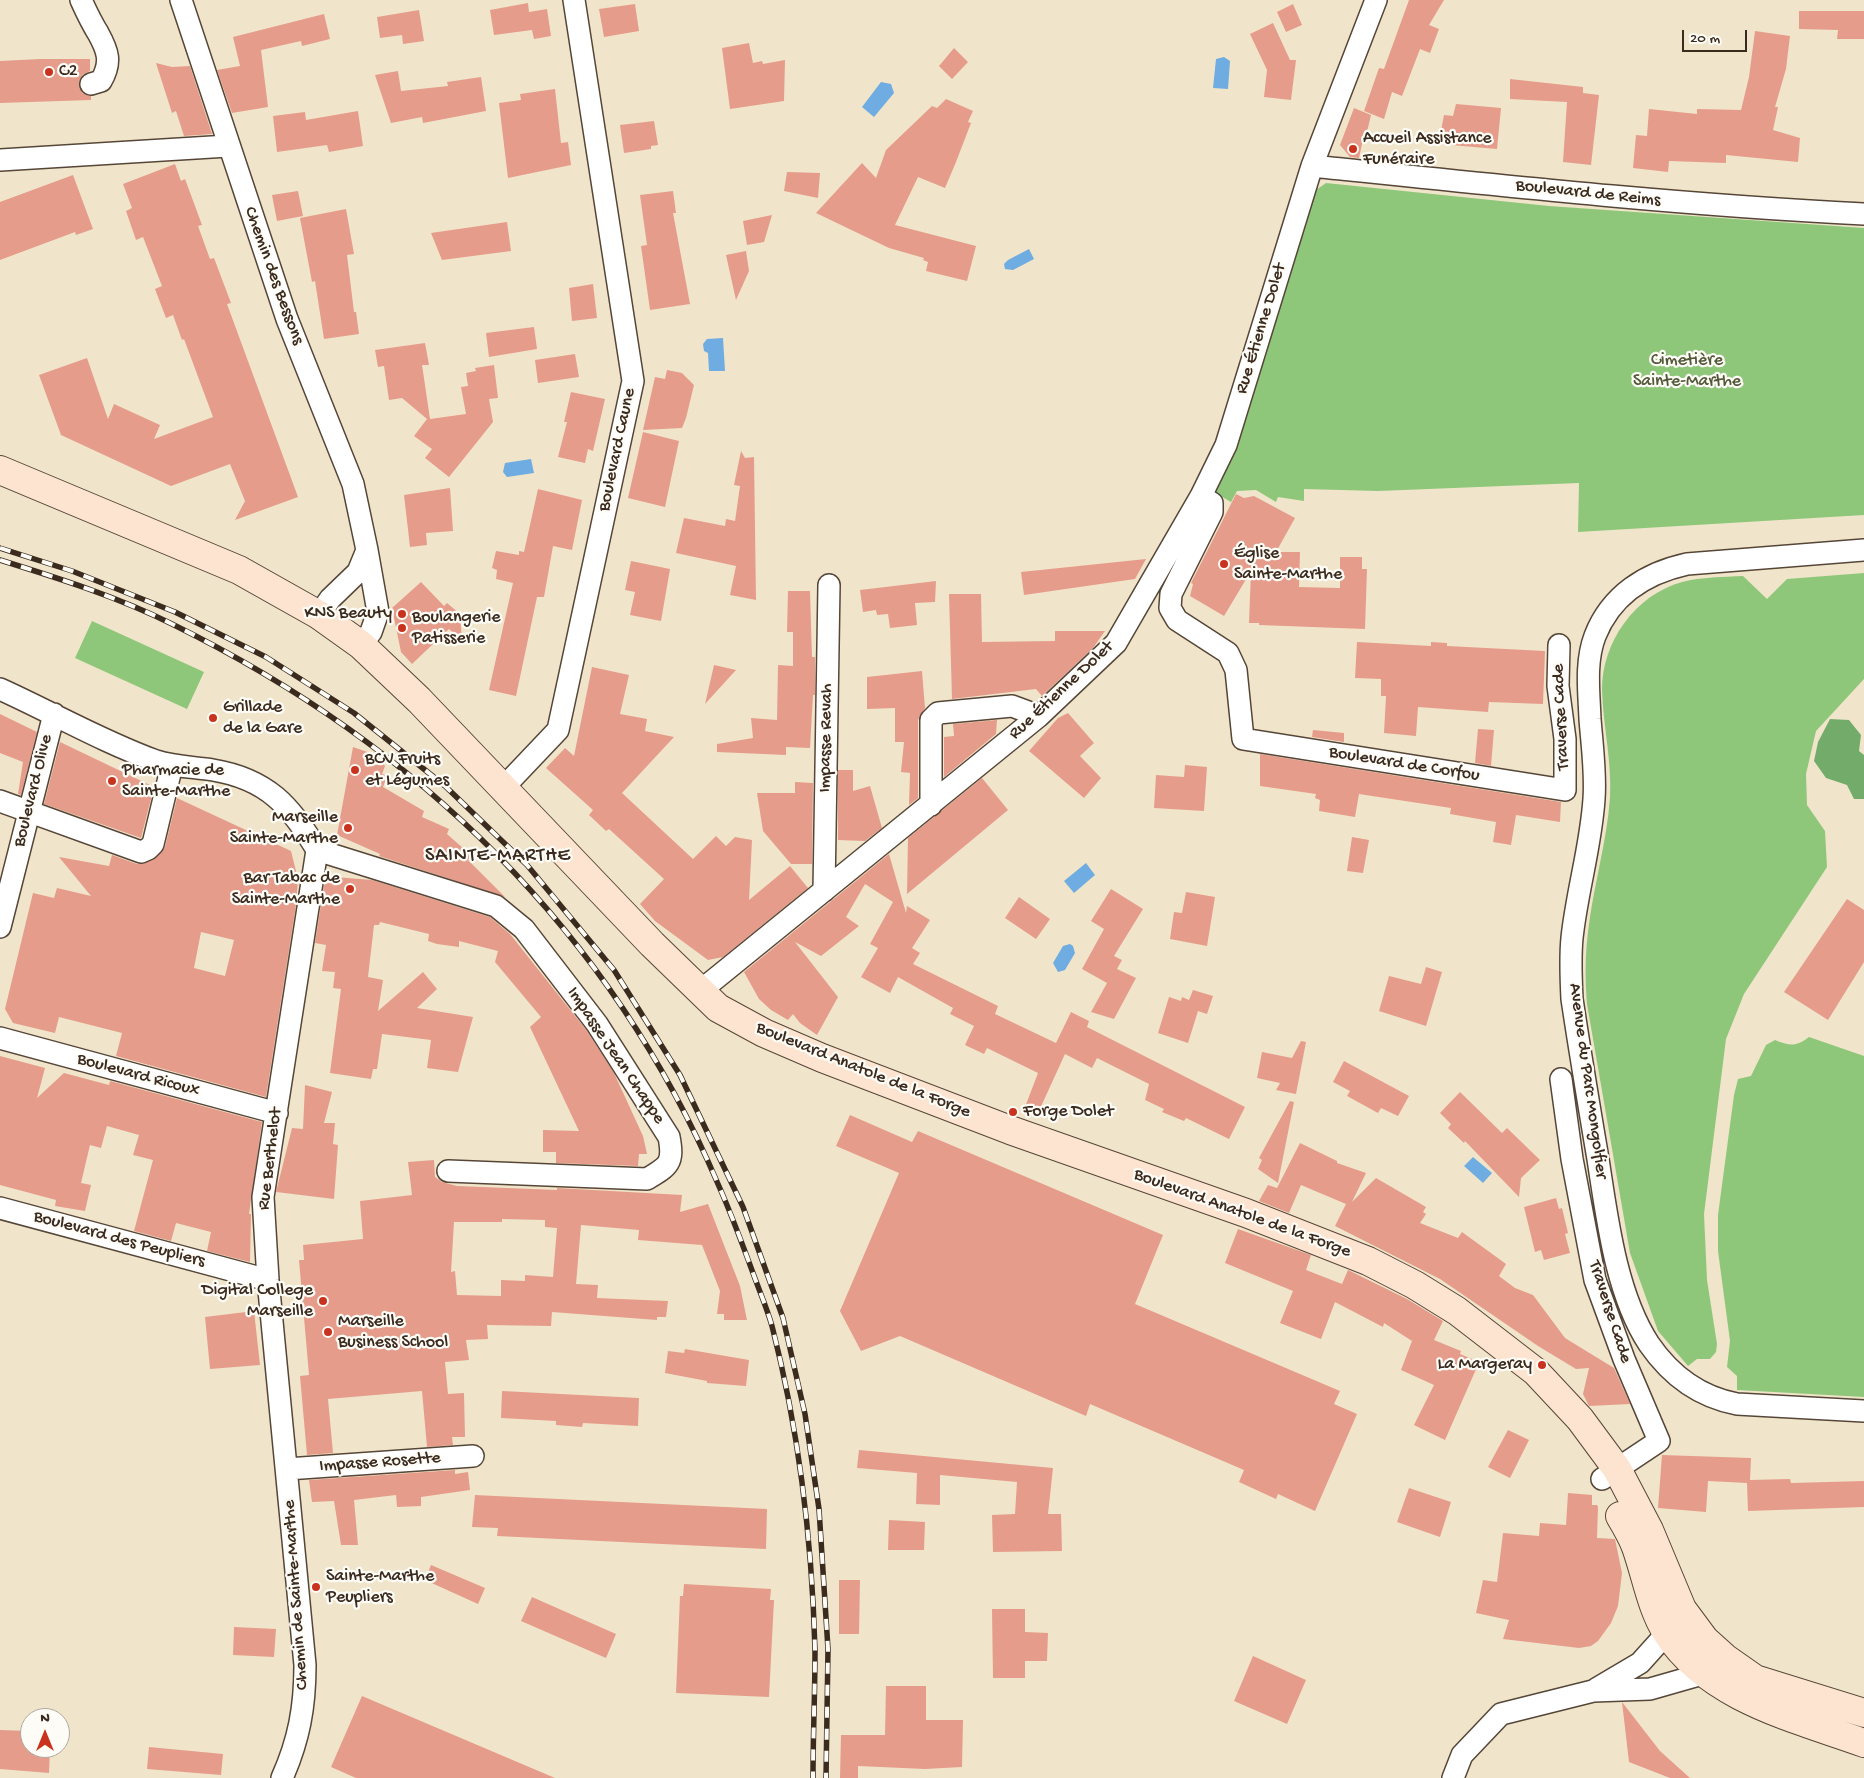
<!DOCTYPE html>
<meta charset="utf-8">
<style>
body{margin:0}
#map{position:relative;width:1864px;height:1778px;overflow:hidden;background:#f0e5ca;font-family:"Gochi Hand",sans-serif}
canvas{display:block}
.north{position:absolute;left:20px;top:1708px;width:50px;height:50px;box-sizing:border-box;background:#fdfcf7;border:1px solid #afa8a0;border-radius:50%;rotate:0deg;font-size:14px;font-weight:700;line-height:20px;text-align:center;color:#3b2a1e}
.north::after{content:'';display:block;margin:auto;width:18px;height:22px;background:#c8321e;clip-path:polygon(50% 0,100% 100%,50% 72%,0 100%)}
.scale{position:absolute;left:1682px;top:30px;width:65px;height:22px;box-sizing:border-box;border:2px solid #3b2a1e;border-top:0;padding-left:6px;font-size:15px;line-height:18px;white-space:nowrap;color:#3b2a1e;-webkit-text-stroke:4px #fdfcf7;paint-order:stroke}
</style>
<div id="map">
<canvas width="1864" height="1778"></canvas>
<div class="north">N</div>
<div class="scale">20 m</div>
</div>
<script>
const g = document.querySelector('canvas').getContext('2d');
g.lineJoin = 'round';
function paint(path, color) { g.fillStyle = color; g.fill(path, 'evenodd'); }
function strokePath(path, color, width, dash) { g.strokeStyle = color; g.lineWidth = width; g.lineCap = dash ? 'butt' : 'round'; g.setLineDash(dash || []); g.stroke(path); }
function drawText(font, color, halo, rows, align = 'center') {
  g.font = font + ' "Gochi Hand",sans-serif'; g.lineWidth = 4.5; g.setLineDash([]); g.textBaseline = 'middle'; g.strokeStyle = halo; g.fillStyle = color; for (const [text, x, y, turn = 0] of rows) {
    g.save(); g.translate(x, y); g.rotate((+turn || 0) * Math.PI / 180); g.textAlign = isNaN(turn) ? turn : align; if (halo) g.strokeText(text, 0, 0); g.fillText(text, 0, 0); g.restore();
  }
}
paint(new Path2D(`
 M1326,183l223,23 315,22v287l-286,17 1,-49 -201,8 -74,-2v12l-26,-4 -2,5 -20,-12 -19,1 -6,11 -19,-11 28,-56 73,-243z
 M1864,573v106l-48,52 -10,43 1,31 18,26 2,36 -83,127 -18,45 -22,175 3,66 10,64 -1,8 -6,7h-13l-9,7 -30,-35 -28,-78 -43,-249c-2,-25 -2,-48 1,-72 5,-45 19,-90 22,-135 2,-35 -7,-72 -8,-107 0,-48 33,-95 80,-108 20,-5 41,-5 61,-6l24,23 20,-20z
 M92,621l112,51 -17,37 -112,-51z
 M1809,1037l55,19v341l-127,-7v-14l-10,-9 3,-26 -12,-90v-36l16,-120 4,-16 13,-3 15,-31 9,-5c15,6 21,7 34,-3z`), '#8fc77a');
paint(new Path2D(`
 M1830,719l19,1 12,15 -2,16 5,4v44h-10l-7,-14 -21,-7 -12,-17 4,-19z`), '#73ac6a');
paint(new Path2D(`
 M1224,57l6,4 -2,28 -15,-1 3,-29z
 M881,82l10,2 3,9 -20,24 -12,-10z
 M1029,249l5,10 -21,11 -8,-1 -1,-5 4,-4z
 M723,338l2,33h-16l-1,-18 -4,-2 -1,-7 4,-5z
 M531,459l3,14 -27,4 -4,-5 2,-9z
 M1086,863l9,12 -21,18 -10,-12z
 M1070,944l3,2 2,7 -10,17 -7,2 -5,-9 10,-17z
 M1473,1157l19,16 -9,10 -19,-17z`), '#6eace1');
paint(new Path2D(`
 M1409,0h35l-15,25 10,4 -9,24 -10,-4 -18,47 -10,-4 -8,27 -20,-8 15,-43 5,1z
 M528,3l1,9 18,-3 4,27 -17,3 -2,-9 -38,5 -4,-25z
 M635,4l4,27 -35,6 -5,-28z
 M1293,4l9,21 -16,7 -9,-20z
 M419,10l5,31 -21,3 -1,-9 -22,3 -3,-21z
 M1799,11h65v28h-27l1,-9 -39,-1z
 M324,14l6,25 -28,7 -1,-5 -40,9 7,57 -36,6 -15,-43 23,-4 -7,-29z
 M1273,23l17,37h6l-5,40 -27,-3 3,-27 -17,-36z
 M1755,31l35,5 -4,33 -11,38h3l-5,23 27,8 -2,24 -72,-7v8l-57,-2 -1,11 -35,-4 3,-33 11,1 2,-27 48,5v-5l44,1 8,-33z
 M749,43l4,20 9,-2 1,3 22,-4 -1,41 -54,8 -8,-61z
 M954,48l14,14 -16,17 -13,-13z
 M40,59h50v12l-8,4 -3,7 3,11 9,3v4l-91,3v-42z
 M156,63l16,4 18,-1 22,68 -28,2 -8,-25 -4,2z
 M398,71l3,20 47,-5 -1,-4 34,-5 5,34 -63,12 -1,-6 -31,6 -16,-48z
 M1510,79l73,8v6l16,2 -8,70 -28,-3 4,-60 -57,-3z
 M555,89l6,54 7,-1 3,23 -63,13 -9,-75 22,-3 -1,-6z
 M946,99l27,12 -5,11 3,1 -15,39 -11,26 -27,-11 -23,48 81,21 -9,35 -41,-10 2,-9 -5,-2 1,-2 -35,-10 -73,-35 46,-50 14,15 10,-28 46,-44 5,2z
 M1456,104l45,4 -4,41 -46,-4 -12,-4 5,-26 9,1z
 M1354,108l17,7 -4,17 -2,-2 -6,28 -9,-1 -10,-12z
 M358,111l5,35 -34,6 -2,-7 -50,7 -4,-36 32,-4 1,8z
 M654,121l4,24 -7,1v3l-27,4 -4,-28z
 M175,164l6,17 4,-2 10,27 7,19 -4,1 12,33 4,-1 17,45 -4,1 71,193 -63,23 10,-19 -15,-37 -59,22 -110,-51 -22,-60 48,-17 21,61 6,-15 46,21 -6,14 59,-22 -29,-78 -2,1 -9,-25 -7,3 -11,-29 7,-3 -19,-49 -7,3 -10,-29 6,-3 -9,-24z
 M787,172l33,1 -2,25 -34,-7z
 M73,175l20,54 -17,6 -1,-3 -75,28v-58z
 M298,191l5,25 -26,5 -5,-26z
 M673,191l3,22h-3l17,91 -40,6 -9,-64 6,-1 -7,-50z
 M346,209l8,45 -7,1 7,57h2l3,22 -35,5 -9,-58 -3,1 -12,-64z
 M772,215l-8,27 -17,3 -4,-24z
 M507,222l4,29 -69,9 -11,-27z
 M746,251l3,20 -13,29 -10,-45z
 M593,284l4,34 -25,3 -3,-33z
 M534,327l3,22 -48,8 -3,-24z
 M425,343l4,22h-7l8,54 36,-5 -5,-27 7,-1 -2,-13 10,-2 -1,-3 19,-3 4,33 -9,1 4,23 -44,55 -24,-19 7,-9 -18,-13 13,-17 -25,-21 -13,2 -5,-34 -6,1 -3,-17z
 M575,354l4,23 -41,6 -3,-23z
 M667,370l15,3 12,12 -8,33 -4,10 -39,2 12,-53 10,2z
 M571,392l34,7 -12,52 -5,-2 -3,14 -27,-6 9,-35h-3z
 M643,432l36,9 -14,66 -37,-9z
 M741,451l4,7 9,-1 2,143 -26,-5 6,-29 -60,-13 8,-35 41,8 1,-7 9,2 5,-35 -6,-1z
 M450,488l3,43 -27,2 1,12 -17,2 -6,-52z
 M538,489l44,11 -10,50 -19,-4 -9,51h-7l-21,99 -27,-6 24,-107 -17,-4 1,-9 -5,-2 4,-17 23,4v-4l5,1z
 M1236,494l8,4 10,-2 41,22 -19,34h24l-1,35 41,1v-31h22v12h5l-2,60 -106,-4v-2h-10l2,-52 -27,45 -34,-20 3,-12 -2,-1z
 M1146,559l-11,20 -111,16 -3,-23z
 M631,561l39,8 -9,52 -31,-6 5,-23 -10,-2z
 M936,581l-1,21 -20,1 2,22 -27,3 -2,-14 -11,1 -1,-5 -13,2 -3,-22z
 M421,582l23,24 3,-3 13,11 2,27 -13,-12 -37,35 -11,-12 -9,-44z
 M788,591h22l2,66h3v38h-2l-3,53 -24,-1v8l-69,-3v-8l36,-6 -2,-20 26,2 1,-55 15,1v-34h-6z
 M949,594h32l1,48 73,-1v-10h50l-12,17 -51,48 -6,-7 -84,10z
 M1357,642l74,4v-4l16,1v3l98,5 -2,53 -54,-2 -1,10 -70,-5 -2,29 -32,-3 2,-37h-5v-17l-26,-1z
 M714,665l22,5 -31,34z
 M592,667l37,8 -9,39 27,5 -2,12 29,6 -52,56 71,66 23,-23 10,10 9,-9 17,3 -3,60 41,-34 18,22 -85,69 -15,3 -53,-39 -15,-17 24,-25 -55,-50 -3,2 -17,-16 4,-5 -47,-42 19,-20 9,8z
 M922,671l3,37 -7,12v78l-9,7 1,-32 -9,-1 3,-30h-9v-34l-28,1v-32z
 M1068,713l26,30 -14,13 21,22 -17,20 -55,-47 29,-33z
 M0,714l37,18 -16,63 -3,-1 5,-32 -23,-9z
 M997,720l-1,14 -52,43v-40l10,-1 -1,-12z
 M1478,729l16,1 -3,36 -16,-3z
 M1313,730l31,3v9l-32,-5z
 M60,742l94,45 -13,51 -97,-34z
 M353,747l23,8 9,11 -3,8 5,2 -4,11 41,24 -2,6 27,12 -2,5 25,22 -4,4 37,37 -126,-41 1,-2 -43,-19z
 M1260,754l301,48 -1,20 -44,-7 -5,30 -18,-3 3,-20 -46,-8 1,-6 -92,-14 -4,23 -36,-6 1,-11 -5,-2 1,-4 -56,-8z
 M1185,765l22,2 -3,44 -50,-3 2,-33 28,2z
 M838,770h15v21l17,-5 12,42 -17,13 -27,-1v23z
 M982,778l26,32 -101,84 1,-56z
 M795,782l18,1 -1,81h-21l-28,-33 -6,-38h38z
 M177,798l114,53 7,28 -2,26 -30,192 -150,-41 6,-23 -63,-16 -4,16 -42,-10 -8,-14 28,-116 21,5 3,-10 34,8 -32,-39 50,9 3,-11 25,9 16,-4 12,-13zM201,932l33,8 -9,36 -31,-8z
 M1352,837l17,3 -6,33 -16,-2z
 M889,854l17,59 1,-7 23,14 -18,28 8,5 -7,11 85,42 -3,8 61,29 15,-31 18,9 -2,6 158,80 -16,32 -43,-21 -2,3 -22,-9 2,-3 -19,-9 4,-16 -52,-26 -5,10 -27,-14 -27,59 -13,-6 13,-34 -51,-25 -3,6 -19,-9 9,-19 -24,-12 3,-6 -55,-31 -8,16 -29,-16 17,-29 -8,-4 23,-42 -28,-18 -19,33 13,9 -38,30 -26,-14 43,55 -21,38 -17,-12 -7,-9 -5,6 -17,-10 -12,-11 -15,-27z
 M335,877l37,3 118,37 20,17 77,97 27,42 29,63 4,18h-8l-1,12 -82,-3v-11h-13v-22l36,1 -49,-104 11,-10 -46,-55 3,-11 -39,-10v6l-22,-3 -9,-3 1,-7 -49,-12 -1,3h-5l-6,52 15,3 -5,31 45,-39 14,17 -20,19 56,9 -15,55 -31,-4 4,-28 -49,-6 -5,35h-4l-2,10 -41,-6 11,-84 -8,-1 2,-16 -13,-1 4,-26 -11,-2 9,-58z
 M1111,889l32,20 -29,47 8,4 -5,9 19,9 -22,41 -23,-7 16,-29 -25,-14 22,-40 -13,-8z
 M1186,892l29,5 -8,49 -37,-7 4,-27 8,1z
 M1019,897l31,22 -14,20 -31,-21z
 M1847,899l17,11v52l-36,58 -44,-28z
 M1426,967l16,5 -16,54 -47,-15 10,-35 32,8z
 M1193,990l20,6 -6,18 -9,-3 -10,32 -30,-10 11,-36 12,4 1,-4 7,3z
 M1301,1041l5,1 -10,52 -20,-4 4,-7 -23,-5 5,-26 30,6z
 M0,1056l45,12 -8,30 27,-25 45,12 1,-4 152,41 -13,92h2l-1,48 -43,-11 4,-19 -35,-9 -5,18 -37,-10 19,-71 -20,-5 6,-20 -32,-9 -6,22 -11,-3 -9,38 10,2 -6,26 -30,-5 1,-6 -56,-15z
 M1344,1061l65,35 -11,20 -17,-8 -3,5 -31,-17 3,-5 -17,-9z
 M305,1085l27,7 -8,31h11l-2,21 5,1 -4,54 -58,-7 16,-64 11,1z
 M1460,1092l42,41 5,-5 33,32 -19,18 -2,19 -54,-56 -1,2 -16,-15 3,-4 -11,-11z
 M1290,1101l4,1 -16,81 -20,-14 4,-9 -3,-2z
 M850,1115l62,27 6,-11 245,104 -28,69 205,87 -6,13 23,10 -42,97 -37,-17 -2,5 -37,-17 5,-12 -154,-66 -4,12 -186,-80 -39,15 -21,-40 59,-138 -63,-27z
 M1300,1143l37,18v2l29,10 -14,29 24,-24 50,29 -3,5 3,2 -6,9 38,15 4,-6 44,32 -7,12 16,12 18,7 32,43 49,30 16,36 -41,2 -6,-12 6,-26 -13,1 -38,-23 -98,-67 -105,-53 11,-22 -45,-19 -12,28 -30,-12 9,-16 9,3z
 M434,1160l1,17 7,5 15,4 100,4v-2l125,7 -2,17 28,-8 32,82 7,34h-23v-6h-7l3,-23 -18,-46 -64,-5 1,-10 -58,-5 -5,59 22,1 -1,13 71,3 -2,16h-9v3l-105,-8 -1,14 -64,-1 1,14 -22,1 3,20 -24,2 3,32 16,-1 1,44h-13l1,8 -26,2 -5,-56 -94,8 5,54 -26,2 -7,-79 9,-1 -10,-115h5l-1,-15 60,-6 -3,-38 52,-6 -4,-33zM502,1219l43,1v7l12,1 -4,49 -28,-2v6l-24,-1v16l-44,-1 -2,-24 -4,1 3,-50h48z
 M1556,1198l3,11 3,-1 6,25 -3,1 5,19 -26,7 -3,-10 -6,2 -11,-45z
 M1238,1229l73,26 -5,15 36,14 6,-14 59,29 36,22 -9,19 27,11 -1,3 12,5 -2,4 7,4 -32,73 -31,-15 20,-40 -33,-15 11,-29 -28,-18 -1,4 -48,-25 -14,37 -41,-16 13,-32 -68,-28z
 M254,1311l6,54 -50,4 -5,-52z
 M685,1349l64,11 -3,26 -39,-3v-2l-42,-8 3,-22 16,2z
 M502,1391l137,7 -1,28 -55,-3 -1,4 -26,-2v-4l-55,-3z
 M1508,1430l21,10 -19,38 -22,-11z
 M859,1450l194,18 -5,46h13l1,37 -69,1 -1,-37 23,-1 2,-32 -77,-7v30l-24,-1 1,-31 -60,-5z
 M1662,1455l89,3 -1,22 40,-1 1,4 73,-2v26l-116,4 -1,-28 -39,-2 -2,31 -48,-4z
 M455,1470v4l13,-2 2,18 -49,7v9l-24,1 -1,-12 -42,5 4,45h-17l-7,-44 -22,1 -3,-22z
 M1409,1488l42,14 -11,35 -43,-15z
 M1568,1493l24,2v10h5l1,2 -1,31 18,1 7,34 -4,33 -7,17 -13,18 -7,5 -12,2 -76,-9 6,-19 -33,-7 7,-33 14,2 6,-49 36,3 1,-13 26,2z
 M475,1495l292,14 -1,40 -269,-13 1,-8 -26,-1z
 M889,1520l36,2 -1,28h-36z
 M431,1565l54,23 -7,16 -53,-24z
 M839,1580h21l-1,54h-20z
 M684,1584l87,5 -1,11h4l-5,97 -93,-4 4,-97h3z
 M532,1597l84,37 -10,24 -85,-37z
 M992,1609h33v23l23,1 -1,28h-22v17h-32z
 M234,1627l42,2 -2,28 -41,-2z
 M1253,1656l53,24 -19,44 -53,-23z
 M886,1686h40v34h37l-1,47 -37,2 -67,-3v12h-18l1,-43h44z
 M362,1696l193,82h-199l-25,-11z
 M1622,1702l38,49 30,27h-20l-41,-16z
 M0,1730l30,1v17h20l-1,25 -49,-4z
 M149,1747l74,7 -2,21 -74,-6z`), '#e69c8b');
const street = new Path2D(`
 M81,0c5,11 10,22 17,33 10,18 14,29 3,48l-10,3
 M181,0l106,319 66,165 14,66 11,62 -7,20 -10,13
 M0,160l228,-14
 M1312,166c184,19 367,39 552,48
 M1201,496l11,7v9l-41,82 -1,14 7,12 51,33 8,17 7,69 322,51v-51l-7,-53 1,-41
 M1864,550l-177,14c-41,9 -76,31 -92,72 -10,26 -6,56 -5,83 2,26 6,54 4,80 -3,47 -17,92 -22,139 -2,20 -1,40 0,61 8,53 17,107 26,160 9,59 18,135 51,185 22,32 51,53 88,60l127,7
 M319,615l11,-16 28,-27 9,-22
 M0,689c51,23 103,53 156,72 18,6 38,6 57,9 54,9 78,36 104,80
 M502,789l56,-59 75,-349 -59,-381
 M0,801l141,51 7,-3 5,-5 19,-79
 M931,805v-85l7,-7 74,-7 27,10
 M317,850l179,56 28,23 73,95 72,113c5,26 0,29 -22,42l-199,-8
 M824,891l5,-306
 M0,927l54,-213
 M699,992l340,-276 77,-73 85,-147 25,-51 86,-279 64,-166
 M0,1038l277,75
 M1561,1079l11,80 23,121 29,79 35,82 -57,38
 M0,1208l268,72
 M287,1469l186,-13
 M1596,1689l44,-26 27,-30 13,-8
 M282,1778c17,-38 23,-71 23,-113l-37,-385 -5,-83 54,-347
 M1453,1778l9,-23 39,-41 92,-23 57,-2 56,-16 9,-7`);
const secondary = new Path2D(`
 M0,470l239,100 80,45 42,30 58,55 233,244 66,64 46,25 58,25 188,72 236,83 122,48 47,24 42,26 79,61 44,47 37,50 32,61 33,79 23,31 20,18 30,21 109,34
 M1620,1516c6,10 12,20 16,31 10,28 15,61 31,86 43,66 128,85 197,110`);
strokePath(street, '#564638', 24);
strokePath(secondary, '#564638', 30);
strokePath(street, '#fff', 21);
strokePath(secondary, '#fde4d0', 28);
const rail = new Path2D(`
 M0,548l72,23 103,41 91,45 88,56 91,73 82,79 87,105 66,105 63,132 40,111 22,96 14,95 9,140 -2,129
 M0,560c58,18 118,37 172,64 246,121 438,307 546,560 13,29 24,59 35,89 6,17 14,35 19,53 27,105 40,215 43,324 0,43 -2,85 -2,128`);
strokePath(rail, '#3b2a1e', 5.5);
strokePath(rail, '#fdfcf7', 4, [11]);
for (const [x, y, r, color] of [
 [49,72,5,"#c8321e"],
 [1353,149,5,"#c8321e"],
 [1224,564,5,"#c8321e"],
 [402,614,5,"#c8321e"],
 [402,628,5,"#c8321e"],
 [213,718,5,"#c8321e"],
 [355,770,5,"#c8321e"],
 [112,781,5,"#c8321e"],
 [348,828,5,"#c8321e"],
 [350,889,5,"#c8321e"],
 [1013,1112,5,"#c8321e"],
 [323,1301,5,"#c8321e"],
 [328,1332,5,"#c8321e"],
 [1542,1365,5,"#c8321e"],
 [316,1587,5,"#c8321e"]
]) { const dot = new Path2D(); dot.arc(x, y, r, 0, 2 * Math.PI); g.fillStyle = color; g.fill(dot); strokePath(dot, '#fdfcf7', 2); }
drawText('18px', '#3b2a1e', '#fdfcf7', [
 ["C2",59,72],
 ["Accueil Assistance",1363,139],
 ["Funéraire",1363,160],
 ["Église",1234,554],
 ["Sainte-Marthe",1234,575],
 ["KNS Beauty",392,614,"right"],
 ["Boulangerie",412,618],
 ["Patisserie",412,639],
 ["Grillade",223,708],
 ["de la Gare",223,729],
 ["BCV Fruits",365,760],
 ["et Légumes",365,781],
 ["Pharmacie de",122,771],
 ["Sainte-Marthe",122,792],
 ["Marseille",338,818,"right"],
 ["Sainte-Marthe",338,839,"right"],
 ["Bar Tabac de",340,879,"right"],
 ["Sainte-Marthe",340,900,"right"],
 ["Forge Dolet",1023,1112],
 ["Digital College",313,1291,"right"],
 ["Marseille",313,1312,"right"],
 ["Marseille",338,1322],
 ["Business School",338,1343],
 ["La Margeray",1532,1365,"right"],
 ["Sainte-Marthe",326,1577],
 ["Peupliers",326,1598]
], 'left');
drawText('18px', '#3b2a1e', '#fdfcf7', [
 ["Boulevard de Reims",1588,194,6],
 ["Chemin des Bessons",273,276,70],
 ["Rue Étienne Dolet",1262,329,-73],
 ["Boulevard Caune",618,450,-78],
 ["Rue Étienne Dolet",1062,691,-43],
 ["Traverse Cade",1562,717,-93],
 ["Impasse Revah",827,738,-89],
 ["Boulevard de Corfou",1404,765,9],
 ["Boulevard Olive",34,791,-76],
 ["Impasse Jean Chappe",615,1056,56],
 ["Boulevard Anatole de la Forge",863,1071,22],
 ["Boulevard Ricoux",138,1076,15],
 ["Avenue du Parc Mongolfier",1587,1081,82],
 ["Rue Berthelot",271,1159,-83],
 ["Boulevard Anatole de la Forge",1242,1214,20],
 ["Boulevard des Peupliers",119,1240,15],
 ["Traverse Cade",1609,1312,72],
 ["Impasse Rosette",380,1463,-4],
 ["Chemin de Sainte-Marthe",297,1595,-94]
]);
drawText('18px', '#54593a', '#fdfcf7', [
 ["Cimetière",1687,361],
 ["Sainte-Marthe",1687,382]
]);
g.letterSpacing = '1px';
drawText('20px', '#3b2a1e', '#fdfcf7', [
 ["SAINTE-MARTHE",498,857]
]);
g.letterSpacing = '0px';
</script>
